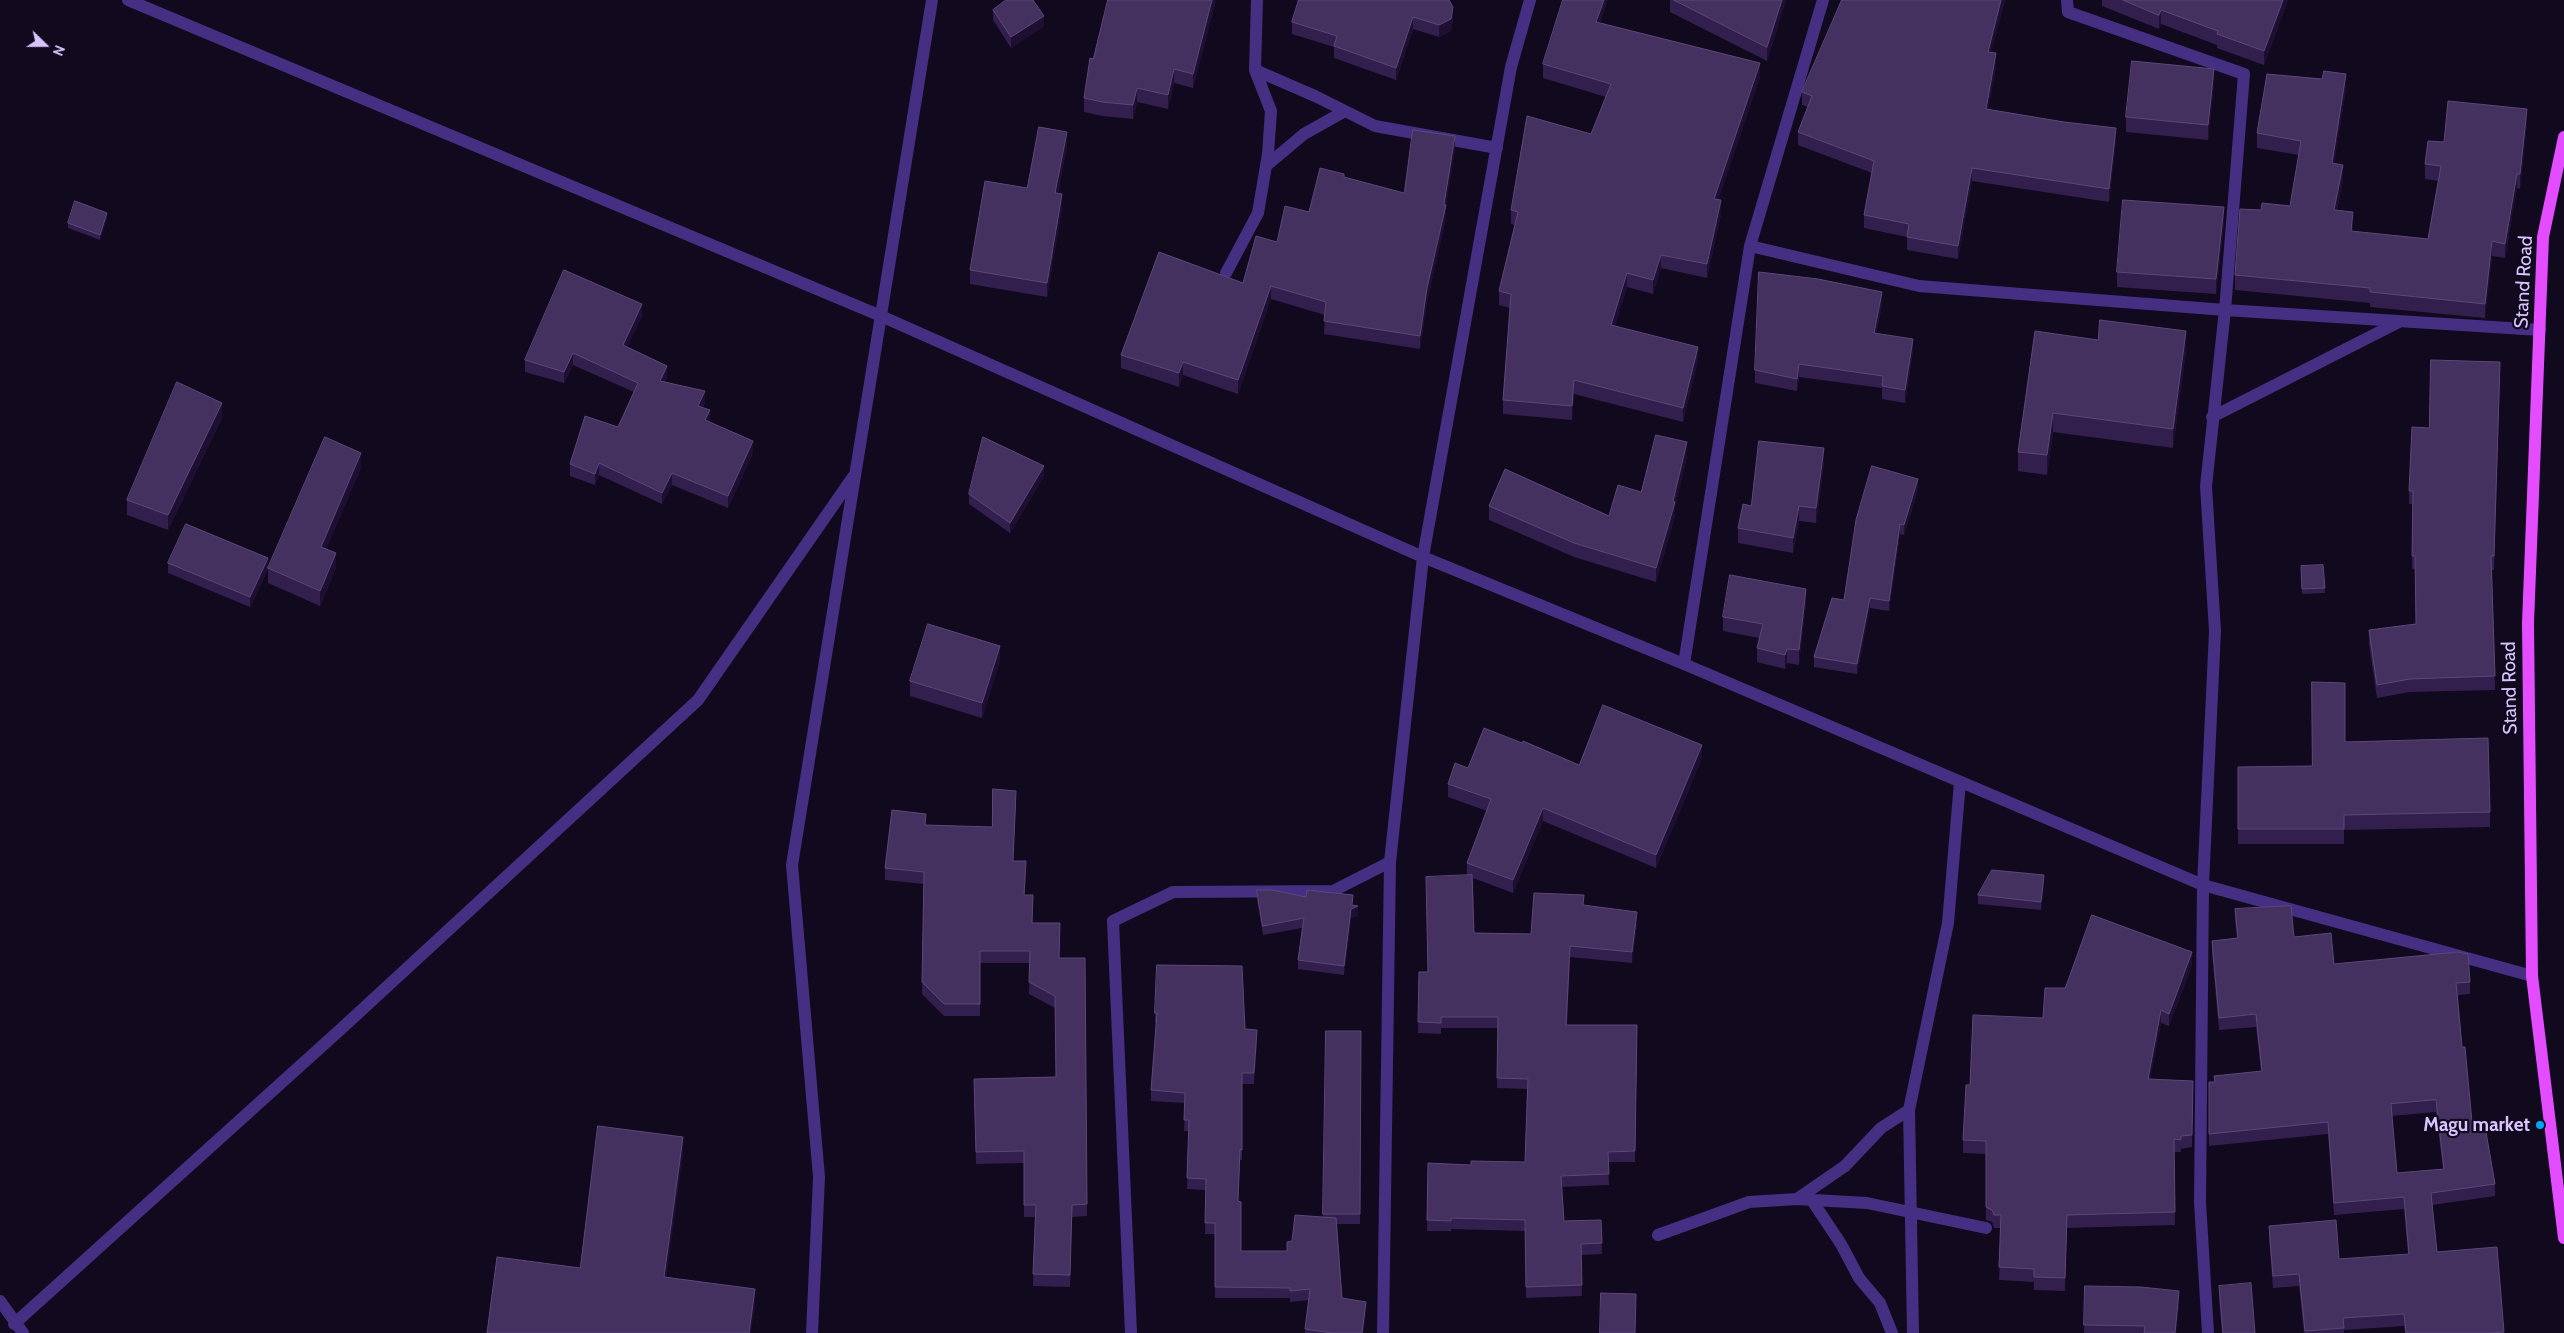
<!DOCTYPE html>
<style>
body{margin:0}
#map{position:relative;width:2564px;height:1333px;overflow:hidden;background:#11091d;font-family:Cabin,sans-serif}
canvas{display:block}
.north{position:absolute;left:20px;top:20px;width:50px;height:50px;-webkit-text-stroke:4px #11091d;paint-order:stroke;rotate:112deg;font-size:14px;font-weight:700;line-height:20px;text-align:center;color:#d8c5ff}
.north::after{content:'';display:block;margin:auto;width:18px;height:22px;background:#d8c5ff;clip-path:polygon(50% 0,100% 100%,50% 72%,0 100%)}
</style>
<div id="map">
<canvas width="2564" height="1333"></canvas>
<div class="north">N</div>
</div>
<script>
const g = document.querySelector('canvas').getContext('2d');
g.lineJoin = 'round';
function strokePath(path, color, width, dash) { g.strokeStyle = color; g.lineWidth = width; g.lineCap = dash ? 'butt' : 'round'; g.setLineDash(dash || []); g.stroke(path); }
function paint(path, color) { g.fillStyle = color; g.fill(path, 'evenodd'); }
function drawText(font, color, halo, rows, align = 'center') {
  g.font = font + ' Cabin,sans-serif'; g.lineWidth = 4.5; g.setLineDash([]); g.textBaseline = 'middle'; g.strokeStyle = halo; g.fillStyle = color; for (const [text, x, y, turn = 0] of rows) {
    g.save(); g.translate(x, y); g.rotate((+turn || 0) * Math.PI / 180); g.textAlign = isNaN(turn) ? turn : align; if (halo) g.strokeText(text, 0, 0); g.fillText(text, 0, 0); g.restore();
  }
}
strokePath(new Path2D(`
 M128,0l753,316 542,241 261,107 519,221 329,91
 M1257,0l-2,70 60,26 60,30 122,22
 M2067,0l1,12 176,62 -19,236 -19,176 9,145 -12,254 -3,317 8,131
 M1266,166l38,-32 41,-23
 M1750,246l169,40 306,24 315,20
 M1226,273l32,-60 10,-59 3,-43 -16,-41
 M2212,417l187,-95
 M1684,664l66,-418 73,-246
 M1797,1199l48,-33 36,-38 28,-18
 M1811,1199l30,45 18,34 21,25 12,30
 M1658,1235l91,-33 48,-3 70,4 119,25
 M0,1301l23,32
 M14,1324l327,-295 357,-329 155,-223
 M812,1333l7,-156 -27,-312 140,-865
 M1131,1333l-18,-412 60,-29 160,-1 57,-29
 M1383,1333l7,-471 33,-305 88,-490 19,-67
 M1913,1333l-4,-223 39,-187 12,-141`), '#442f82', 12);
strokePath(new Path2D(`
 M2564,137l-21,100 -15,386 4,353 32,262`), '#e34cff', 12);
paint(new Path2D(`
 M1108,0h108l-23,88 -19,-5 -6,26 -31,-7 -4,17 -31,-3 -18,-4v-14l9,-39z
 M1296,0h153l4,19 -2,12 -12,6 -26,-8 -17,51 -62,-22v-11l-42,-13v-12l6,-21z
 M1670,0h116l-19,61 -97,-49z
 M1842,0h163l-14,52 5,14 -8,44 128,31 -7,61 -137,-21 -14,78 -51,-9v-13l-43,-9v-13l8,-42 -74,-28v-13l10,-25 -6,-2v-13z
 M2102,0h186l-24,65 -47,-17v-3l-56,-21 -2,5 -57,-23z
 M993,10l51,16 -33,22 -18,-28z
 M1601,23l159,54 -42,123 3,14 -14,64 -46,-10 -8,26 -26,-7 -12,39 83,34 -15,62 -109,-28 -2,26 -69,-6v-14l7,-92 -11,-3v-14l16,-66 -4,-1v-14l80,-76 15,-37 -63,-19v-14z
 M2214,84l-6,56 -82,-8v-15z
 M2346,89l-12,74 9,16 -6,32 16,16 -1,4 76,8 11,-58 -14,-2v-15l19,-22 83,-19 -7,66 -3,-1 -12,70 -13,-2 -7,62 -115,-11v-4l-135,-13v-15l26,-65 29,-4 9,-51 -42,-7v-15z
 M1067,146l-9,47 4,15 -15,89 -77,-13v-14l57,-82z
 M1455,149l-9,56v13l-19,84 -7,47 -96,-15 1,-19 -54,-16 -33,95 -55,-19 -4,12 -58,-19v-13l122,-72 34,-41 67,-64 60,15z
 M107,218l-7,22 -32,-12v-5z
 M2224,222l-8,72 -99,-7v-15z
 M1882,305l-6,28 37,18 -8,52 -23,-4v-11l-83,-11 -2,14 -42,-8v-13z
 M642,316l-15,31 40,31 -2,4 40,20 -2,6 7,14 43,31 -25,55 -56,-23 -10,19 -63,-29 -4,10 -25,-9v-12l48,-37 16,-35 -61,-27 -9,18 -39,-11v-12z
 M2098,340l88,11 -13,97 -120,-16 -6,43 -29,-4v-19z
 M2500,376l-6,194h-2l3,120 -85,2 -33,6 -8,-54v-14l47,-6 -1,-55h-3v-65h-3v-13l20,-63z
 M222,418l-54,112 -41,-15v-15z
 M1687,456l-12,51v9l-19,66 -82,-25 -85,-37v-14l120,10z
 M1824,463l-8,60 -17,-2 -6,32 -55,-10v-15l13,-22z
 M361,468l-35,81 10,19 -16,38 -52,-23v-14l-18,38 -82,-34v-10l100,5z
 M1044,476l-34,57 -41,-29v-10z
 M1918,490l-14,45 -4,-1 -11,77 -19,-3 -13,66 -43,-7v-10z
 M2323,565l2,28 -23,1 -1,-28z
 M1806,603l-7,62 -12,-2 -2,6 -28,-7v-14l2,-10 -36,-7v-14z
 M1000,661l-18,57 -72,-22v-15z
 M2345,742l145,70v15l-146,3v14h-106v-77l74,-1z
 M1702,758l-46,110 -113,-47 -30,72 -40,-15 1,55 57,1 53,-29 53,18 -5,40 -62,-6 -3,68h70l-2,137h-27l1,23 -48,2 3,34 37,-1 1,34 -21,1 1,41 -56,2 -1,-67 -74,-2v2h-24l1,-68 43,2 54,-3 2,-73 -30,-1 1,-60h-57v6l-23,-1 1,-61h8l40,-96v-13l20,-52 -39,-14v-13l20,-16 111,-3z
 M1016,803l-3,58 13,12 -2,22 8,28 27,35h26l2,258 -15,1 -2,70 -37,-1 2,-69h-11v-54l-48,1 -2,-85 82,-2 -1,-69 -26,-14 1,-31h-50v53h-36l-22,-22 2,-110 -39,-4v-12l41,-43 66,2z
 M2044,884l-3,26 -63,-6v-9z
 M1257,890l96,16 5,10 -7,2 -7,57 -46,-6v-9l4,-32 -39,7 -6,-35z
 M2235,909l59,28 40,27 136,18v12l-12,1 4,52 11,86 22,51v12l-63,9 5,47 60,-5 7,86h-99l-1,-7 -60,4v3h-40l-5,-47 -26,2 -4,-49v-13l70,33 69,-5 -4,-45 -70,6 -6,-81 -119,12v-64h5v-6l47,-5 -5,-44 -37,3 -7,-77v-12l25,-3 -2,-17zM2436,1112l7,57 -46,4 -5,-57z
 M2192,965l-23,61 -8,-3 -11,56 43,2 -1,66 -11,2v3h-7l1,73 -108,3 -2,63 -31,-1v-8l-35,-2 2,-52h-7l-2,-6 -6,-2v-66l-23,-1v-13l7,-55 73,-67 22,-30z
 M1155,1013l90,16 12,12 -3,43h-12v76h-2l-2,41 3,50h46v-9l5,-1 31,-24 3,-186h35l-1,193h-23l5,74 24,14 -3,21h-58l4,-33 -19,2v-4h-75v-64h-10l1,-44 -19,-1 2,-58h-5l1,-28 -34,-2v-11l5,-67h-1z
 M2085,1286l94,16 -3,31h-92z
 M2219,1286l36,47h-33l-3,-36z`), '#321f4d');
paint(new Path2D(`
 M1212,0h4l-23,88v-14z
 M1604,0h4l-12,36v-14z
 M1782,0h4l-19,61v-14z
 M2001,0h4l-17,64v-12z
 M2283,0h5l-24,65v-14z
 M1453,7v12l-2,12 -12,6v-12z
 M2161,10v14l-2,5v-14z
 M1044,16v10l-33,22v-11z
 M1413,17v12l-17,51v-12z
 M1996,53v13l-10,56v-13z
 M1760,63v14l-46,136v-14z
 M1174,69v14l-6,26v-14z
 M2214,69v15l-6,56v-15z
 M2346,74v15l-14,88v-14z
 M1137,88v14l-4,17v-14z
 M2527,109v14l-7,66v-15z
 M2116,128v13l-7,61v-13z
 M1067,132v14l-12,61v-14z
 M1455,136v13l-9,57v-1v13l-19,84 -7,47v-13l7,-48 17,-84z
 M2343,165v14l-9,46v-15z
 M1972,168v13l-14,78v-13z
 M2517,174v14l-12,70v-14z
 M1062,194v14l-15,89v-14z
 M1721,200v14l-14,64v-14z
 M2224,207v15l-8,72v-15z
 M2353,212v15l-2,19v-15z
 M107,213v5l-7,22v-5z
 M2492,241v15l-7,62v-14z
 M1661,255v13l-8,26v-14z
 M1627,273v14l-16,52v-14z
 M1271,286v13l-33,95v-14z
 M1882,292v13l-8,40v-12z
 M642,304v12l-19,41v-12z
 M2186,331v20l-13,97v-19z
 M1913,339v12l-8,52v-13z
 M1698,347v13l-15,62v-14z
 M573,353v12l-9,18v-11z
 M1183,362v13l-4,12v-14z
 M2500,362v14l-6,194v-14z
 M1799,364v13l-2,14v-12z
 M667,366v12l-7,14v-11z
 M1574,380v14l-2,26v-14z
 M705,391v11l-7,16v-12z
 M222,403v15l-54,112v-15z
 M710,410v11l-5,10v-11z
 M2053,413v19l-6,43v-20z
 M753,441v12l-25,55v-12z
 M1687,442v14l-12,51v9l-19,66v-14l17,-67z
 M1824,448v15l-8,60v-15z
 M361,453v15l-40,93v-14z
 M599,463v12l-4,10v-11z
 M1044,466v10l-34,57v-10z
 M672,473v12l-10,19v-11z
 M1918,479v11l-14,45v-10z
 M1799,506v15l-6,32v-15z
 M1900,524v10l-11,77v-10z
 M336,553v15l-16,38v-15z
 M268,558v10l-18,39v-10z
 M1806,589v14l-7,62v-15z
 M1870,598v10l-13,66v-10z
 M1000,646v15l-18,57v-15z
 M1787,649v14l-2,6v-14z
 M1702,745v13l-46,110v-13z
 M1543,808v13l-30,72v-13z
 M2044,875v9l-3,26v-8z
 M1353,895l-1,13 6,-2v10l-7,2 -7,57v-9z
 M1637,912v11l-5,40v-11z
 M2192,952v13l-23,61v-12z
 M2161,1010v13l-13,69v-13z
 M1257,1030v11l-3,43v-11z
 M683,1137v19l-19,140v-19z
 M755,1289v19l-4,25h-2z
 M2179,1291v11l-3,31h-1z
 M1366,1302v10l-3,21h-1z`), '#1e0f32');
const building = new Path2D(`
 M1006,0h27l11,16 -33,21 -18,-27z
 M1108,0h104l-19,74 -19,-5 -6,26 -31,-7 -4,17 -31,-3 -18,-4 6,-40 3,1z
 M1299,0h150l4,7 -2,12 -12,6 -26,-8 -17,51 -62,-22 3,-10 -45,-14z
 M1563,0h41l-8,22 164,41 -46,136 7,1 -14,64 -46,-9 -8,25 -26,-7 -16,52 87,22 -15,61 -109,-28 -2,26 -69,-6 8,-106 -12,-3 19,-79 -7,-2 16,-94 64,18 20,-50 -68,-20z
 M1674,0h108l-15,47z
 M1842,0h159l-13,52 8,1 -10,56 78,13 52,6 -7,61 -137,-21 -14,78 -51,-9 2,-13 -45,-9 10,-54 -76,-29 14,-36 -10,-4z
 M2123,0h160l-19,51 -47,-17 1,-3 -57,-21 -2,5z
 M2132,61l82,8 -6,56 -82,-8z
 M2324,71l22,3 -14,89 11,2 -9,45 19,2 -2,19 77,8 13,-73 -16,-2 3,-23 16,1 4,-41 79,8 -7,65h-3l-12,70 -13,-3 -7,63 -115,-12v-4l-135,-13 5,-66 21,1 1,-7 28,3 11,-65 -44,-8 10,-59 55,5z
 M1039,127l28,5 -12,61 7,1 -15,89 -77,-13 15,-89 42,7z
 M1413,130l42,6 -11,68 2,1 -19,83 -7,48 -96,-15 2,-19 -55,-16 -33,94 -55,-18 -4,11 -58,-18 38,-103 84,31 13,-47 21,6 8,-36 24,6 11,-44 24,6v3l60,16z
 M2123,200l101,7 -8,72 -99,-7z
 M75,201l32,12 -7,22 -32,-12z
 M564,270l78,34 -19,41 44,21 -7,15 45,10 -7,15 12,4 -5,10 48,21 -25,55 -56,-23 -10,20 -63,-30 -4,11 -25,-10 15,-48 33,11 20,-44 -65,-30 -9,19 -39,-12z
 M1759,272l59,7 64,13 -8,41 39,6 -8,51 -23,-4 1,-10 -84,-12 -2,15 -42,-9z
 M2100,320l86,11 -13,98 -120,-16 -6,42 -29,-3 17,-121 63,9z
 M2431,360l69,2 -6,194h-3l4,120 -85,3 -33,6 -8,-55 47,-6 -1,-68h-3l1,-65h-4l3,-64 17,1z
 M177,382l45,21 -54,112 -41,-15z
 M1656,435l31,7 -14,59 2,1 -19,66 -82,-25 -85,-37 16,-37 104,47 9,-31 23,7z
 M325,437l36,16 -40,94 15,6 -16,38 -52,-23z
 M983,437l61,29 -34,57 -41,-29z
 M1759,441l65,7 -8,60 -17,-2 -6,32 -55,-10 5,-24 8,2z
 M1872,466l46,13 -14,46 -4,-1 -11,77 -19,-3 -13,66 -43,-7 18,-59 12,2 12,-80z
 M186,524l82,34 -18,39 -82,-34z
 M2323,565l2,23 -23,1 -1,-23z
 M1730,575l76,14 -7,61 -12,-1 -2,6 -28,-7 6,-24 -40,-7z
 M928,624l72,22 -18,57 -72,-22z
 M2312,682l33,1v59l143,-4 2,74 -146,3v14h-106v-62l74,-1z
 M1603,705l99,40 -46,110 -113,-47 -30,72 -46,-17 24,-64 -43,-15 7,-21 13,5 16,-40 38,15 1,-2 56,24z
 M993,789l23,2 -3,70h13l-2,34h9l-1,28h28l-1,35h26l2,246 -15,1 -2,70 -37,-1 3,-69h-12v-54l-48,1 -2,-73 82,-2 -1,-81 -26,-14 1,-31h-50v53h-36l-22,-22 2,-110 -39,-4 7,-58 34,4 -1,11 67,2z
 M1992,870l52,5 -3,27 -63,-7z
 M1472,875l2,58 57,1 3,-41 50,2 -1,10 54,7 -5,40 -62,-6 -4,79h71l-2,126 -27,1 1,22 -48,2 3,45 37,-1 1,23 -21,1 1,41 -56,2 -1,-67 -74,-2v3l-24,-1 1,-57 43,2v-4l54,1 3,-83 -31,-1 1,-61h-57v6l-23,-1 1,-50h9l-2,-95z
 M1257,890h15l34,7 1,-7 46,5 -1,10 6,1 -7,3 -7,57 -46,-6 6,-42 -41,8z
 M2291,906l3,31 37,-4 3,31 124,-12 10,2 2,28 -14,1 6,64h3l8,86 13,-1 9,52 -64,9 6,59 60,-5 7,85 -13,1h-85l-2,-19 -61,4 1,10 -39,3 -6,-57 -26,2 -4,-50 67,-6 3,39 70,-5 -5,-57 -70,6 -6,-81 -119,12v-52h6l-1,-6 48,-5 -6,-57 -37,4 -7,-77 26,-3 -3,-29zM2436,1100l8,69 -47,4 -6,-69z
 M2092,915l100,37 -23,62 -8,-4 -13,69 45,2 -1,54 -11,1v4l-7,-1 1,73 -108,3 -2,63 -31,-1v-8l-35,-2 2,-52h-7l-2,-5 -6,-3v-66l-23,-1 3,-55h4l3,-70 70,3 2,-30h20z
 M1157,965l85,1 3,63 12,1 -3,43h-12v77l-2,-1 -2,52 3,1v49h46v-9l5,-1 3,-26 41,3 6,80 24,4 -4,31h-30l-27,-4 5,-40 -20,2v-3l-75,-1v-64h-10l1,-44 -19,-1 2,-58h-5l1,-27 -34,-3 6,-77h-2z
 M1326,1031h35l-1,183h-37z
 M598,1126l85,11 -19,140 91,12 -6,44h-262l10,-76 83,11z
 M2251,1283l4,50h-32l-4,-47z
 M2085,1286l56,1 38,4 -4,42h-31l1,-7 -61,-1z
 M1601,1293l35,1 -1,39h-35z`);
paint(building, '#443160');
strokePath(building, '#5b4879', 1);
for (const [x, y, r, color] of [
 [2540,1125,5,"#00a4f0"]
]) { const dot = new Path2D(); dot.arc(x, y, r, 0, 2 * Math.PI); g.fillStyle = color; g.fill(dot); strokePath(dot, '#11091d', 2); }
drawText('19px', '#d8c5ff', '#11091d', [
 ["Stand Road",2524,282,-87],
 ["Stand Road",2510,688,-91]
]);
drawText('bold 19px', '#d8c5ff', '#11091d', [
 ["Magu market",2530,1125]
], 'right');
</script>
